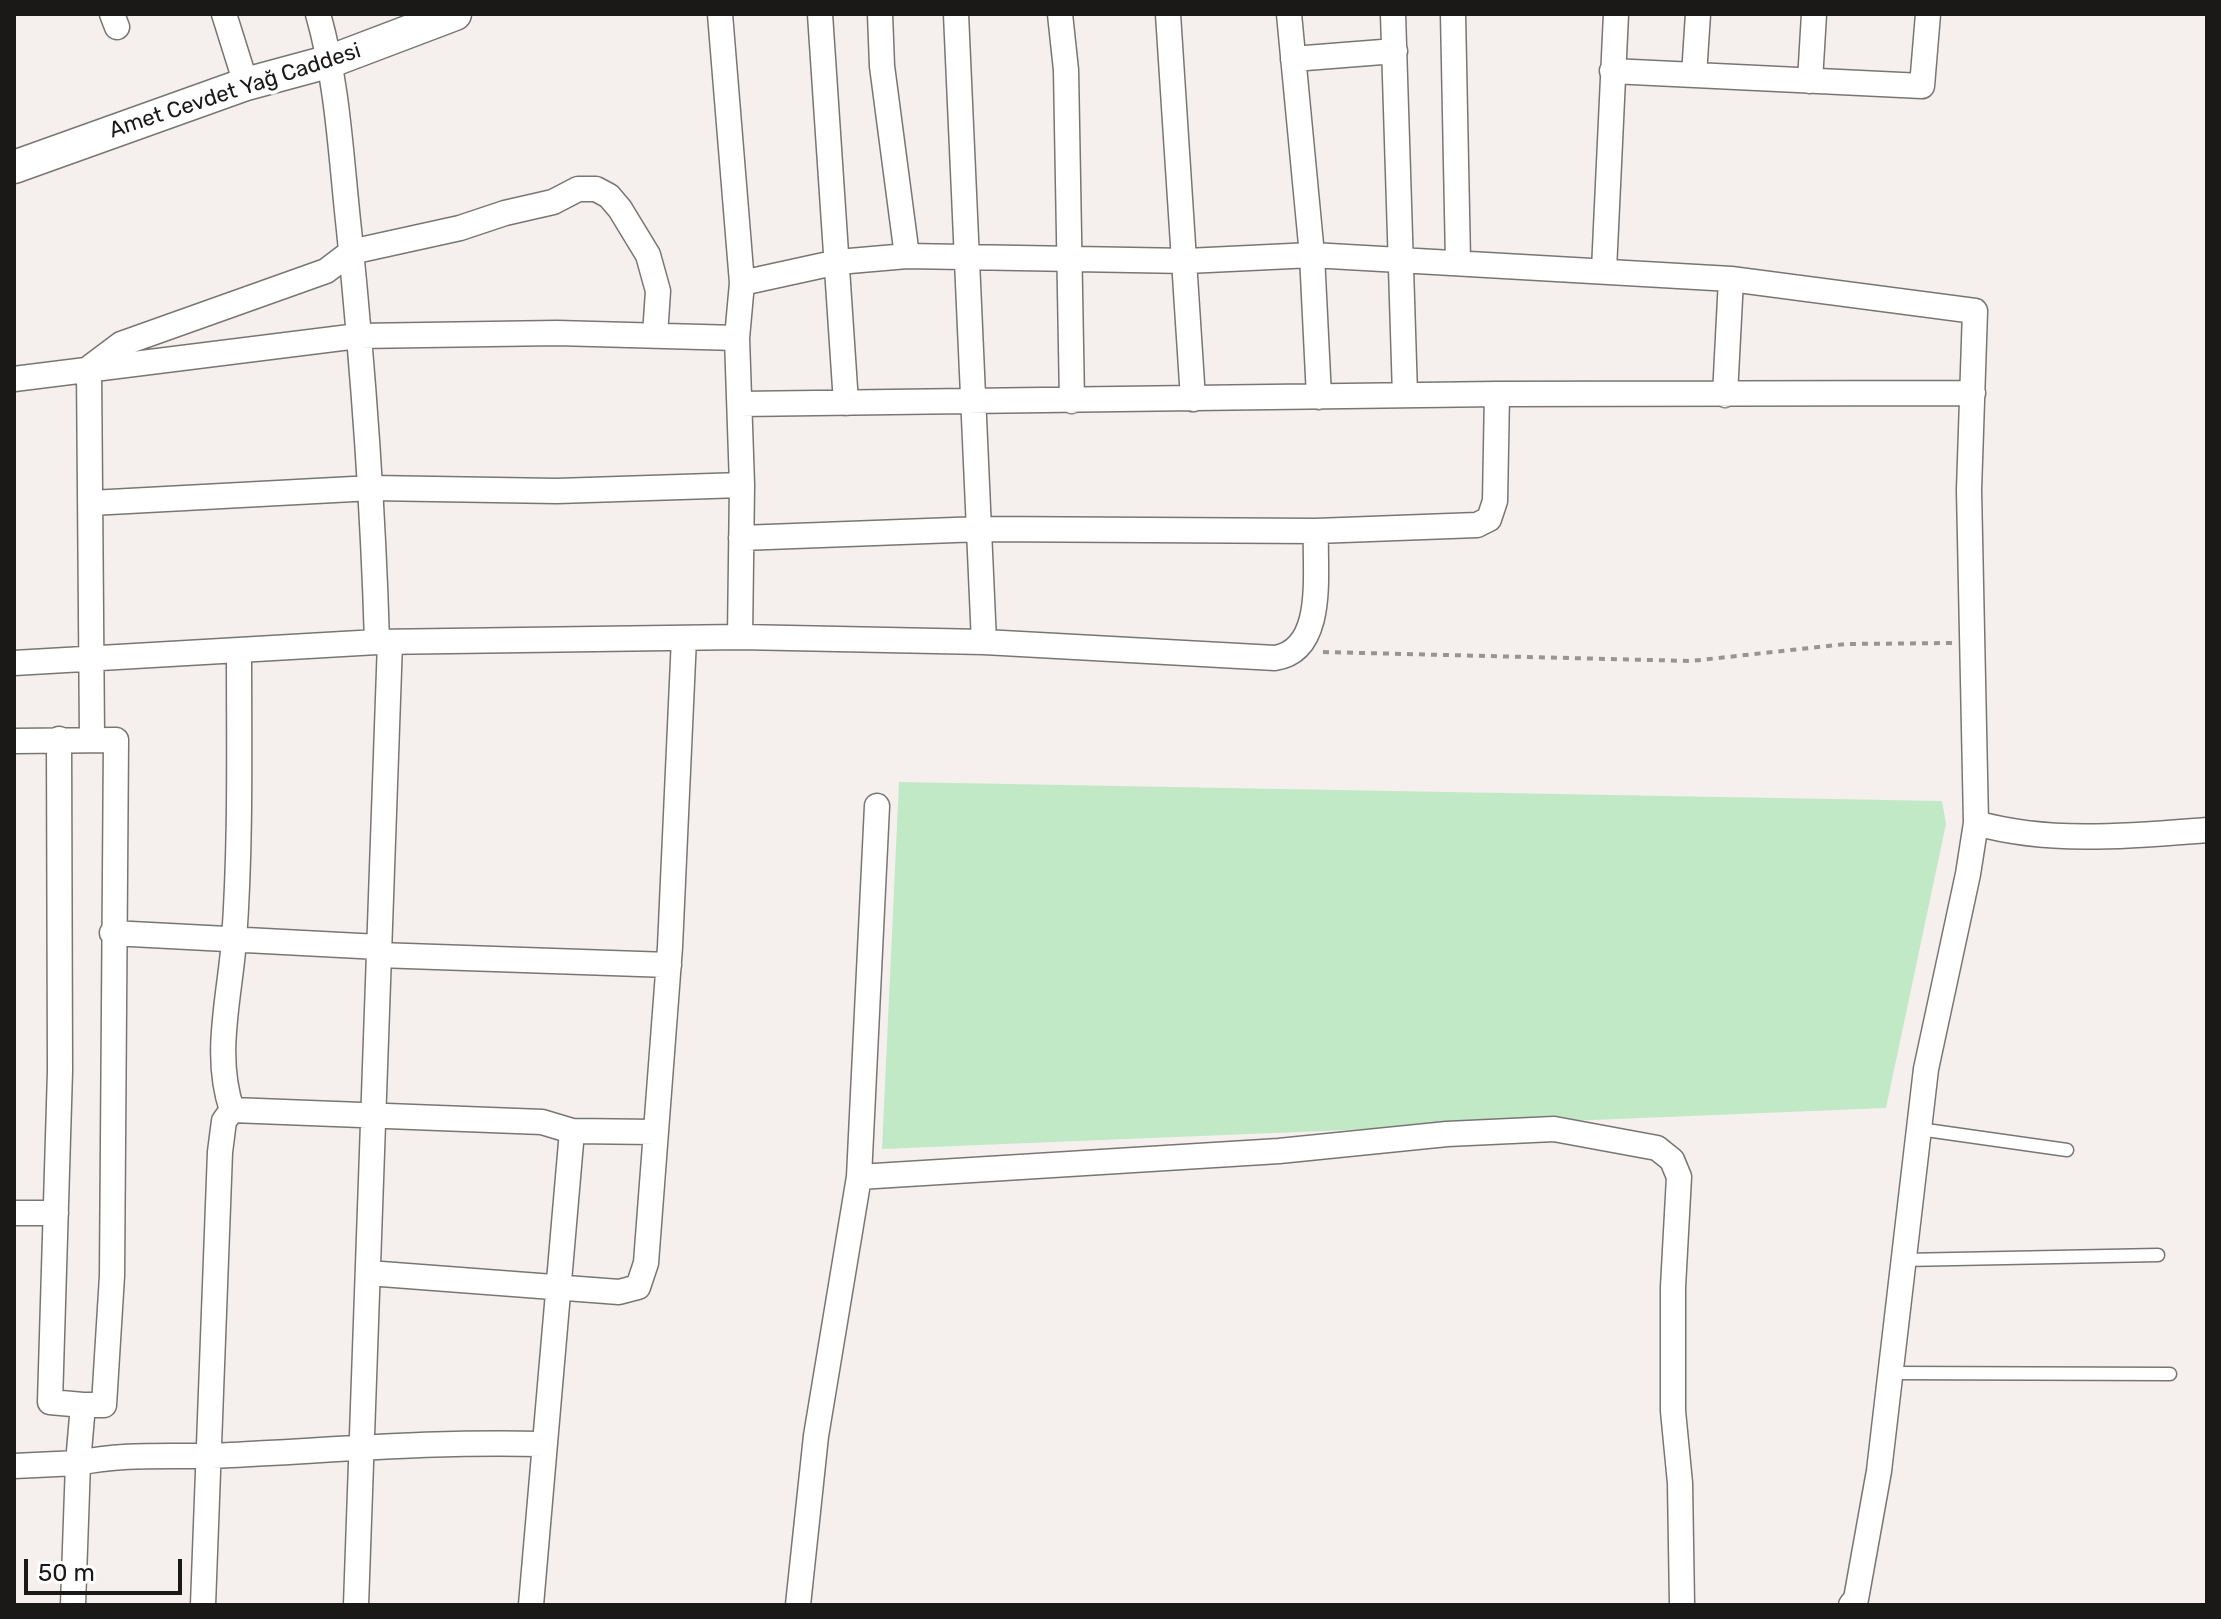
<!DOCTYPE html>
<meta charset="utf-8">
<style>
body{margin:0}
#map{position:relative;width:2221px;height:1619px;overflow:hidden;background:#f5f0ee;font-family:Rubik,sans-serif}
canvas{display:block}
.frame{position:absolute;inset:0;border:16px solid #1b1918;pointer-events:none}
.scale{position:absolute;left:24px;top:1559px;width:158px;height:36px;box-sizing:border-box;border:4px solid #1b1918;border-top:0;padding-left:10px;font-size:24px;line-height:28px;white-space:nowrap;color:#1b1918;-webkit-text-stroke:6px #fefefe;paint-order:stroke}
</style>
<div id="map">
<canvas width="2221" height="1619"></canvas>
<div class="frame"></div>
<div class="scale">50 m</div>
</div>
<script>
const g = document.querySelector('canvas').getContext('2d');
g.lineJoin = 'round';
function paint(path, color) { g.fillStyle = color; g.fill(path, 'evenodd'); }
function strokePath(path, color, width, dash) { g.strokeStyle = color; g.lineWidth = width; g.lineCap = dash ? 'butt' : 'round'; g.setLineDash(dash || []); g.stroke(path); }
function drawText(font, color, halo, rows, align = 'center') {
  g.font = font + ' Rubik,sans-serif'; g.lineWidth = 8; g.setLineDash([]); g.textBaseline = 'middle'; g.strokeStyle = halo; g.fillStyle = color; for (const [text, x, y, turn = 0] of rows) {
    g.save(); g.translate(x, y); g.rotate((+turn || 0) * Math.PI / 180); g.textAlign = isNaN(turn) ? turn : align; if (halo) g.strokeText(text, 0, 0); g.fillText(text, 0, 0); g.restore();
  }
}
paint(new Path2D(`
 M899,782l1043,19 4,23 -60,284 -1004,41z`), '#c2e9c6');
const lane = new Path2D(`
 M1919,1129l148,21
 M1903,1260l255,-5
 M1890,1373l280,1`);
const street = new Path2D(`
 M112,14l5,13
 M224,14l22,70
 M318,14c20,70 23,144 31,216 14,138 24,274 28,412l363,-5 244,5 291,16c52,-8 39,-88 41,-127
 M720,14l22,269
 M820,14l26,389
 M880,14l2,52 25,190
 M956,14l28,628
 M1060,14l6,56 6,331
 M1168,14l25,385
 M1289,14l23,241 7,142
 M1393,14l12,381
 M1453,14l5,247
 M1293,59l102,-8
 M1612,71l310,15 6,-72
 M1694,75l4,-61
 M1810,81l4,-67
 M1604,270l12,-256
 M14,379l344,-43 199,-3 180,5
 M1725,395l6,-116
 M740,404l757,-10 476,-1
 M91,503l281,-15 185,3 185,-6
 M741,538l240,-9 335,2 161,-6 12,-6 6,-18 2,-107
 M740,637l2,-152 -5,-147 5,-55 96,-21 69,-6 280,5 125,-6 419,24 244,32 -6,179 7,333
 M14,663l363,-21
 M92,738l-3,-370 32,-24 205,-73 25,-19 109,-24 45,-15 48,-11 25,-13h18l13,7 11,13 28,46 10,36 -3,44
 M14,741l102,-1 -4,536 -8,129h-21
 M112,933l267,14
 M378,955l291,10
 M232,1110c-19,-55 -2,-114 2,-170 7,-96 5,-193 5,-290
 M859,1177l420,-26 168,-17 107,-5 103,19 15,12 7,17 -6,110v124l7,72 2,122
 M14,1213h42
 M368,1273l251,19 19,-5 8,-24 24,-316 14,-309
 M14,1466l64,-3 5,-58 -33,-3 10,-331 -1,-332
 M73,1605l5,-142c50,-11 102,-5 153,-8 104,-5 207,-14 311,-11
 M203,1605l17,-453 4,-31 8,-11 310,12 30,9 84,1
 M356,1605l34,-963
 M531,1605l41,-474
 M798,1605l18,-169 43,-259 18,-371
 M1851,1605l5,-6 23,-128 47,-402 42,-195 8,-51c74,21 155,13 231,7`);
const secondary = new Path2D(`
 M14,167l232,-83 85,-23 124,-47`);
strokePath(lane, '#7a7574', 15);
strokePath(street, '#7a7574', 27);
strokePath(secondary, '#7a7574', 35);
strokePath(new Path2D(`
 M1323,652l368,9 155,-17 107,-1`), '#989493', 4, [6, 6]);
strokePath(lane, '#fff', 12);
strokePath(street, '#fff', 24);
strokePath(secondary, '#fff', 32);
drawText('22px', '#1b1918', '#fefefe', [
 ["Amet Cevdet Yağ Caddesi",235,91,-18]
]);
</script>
